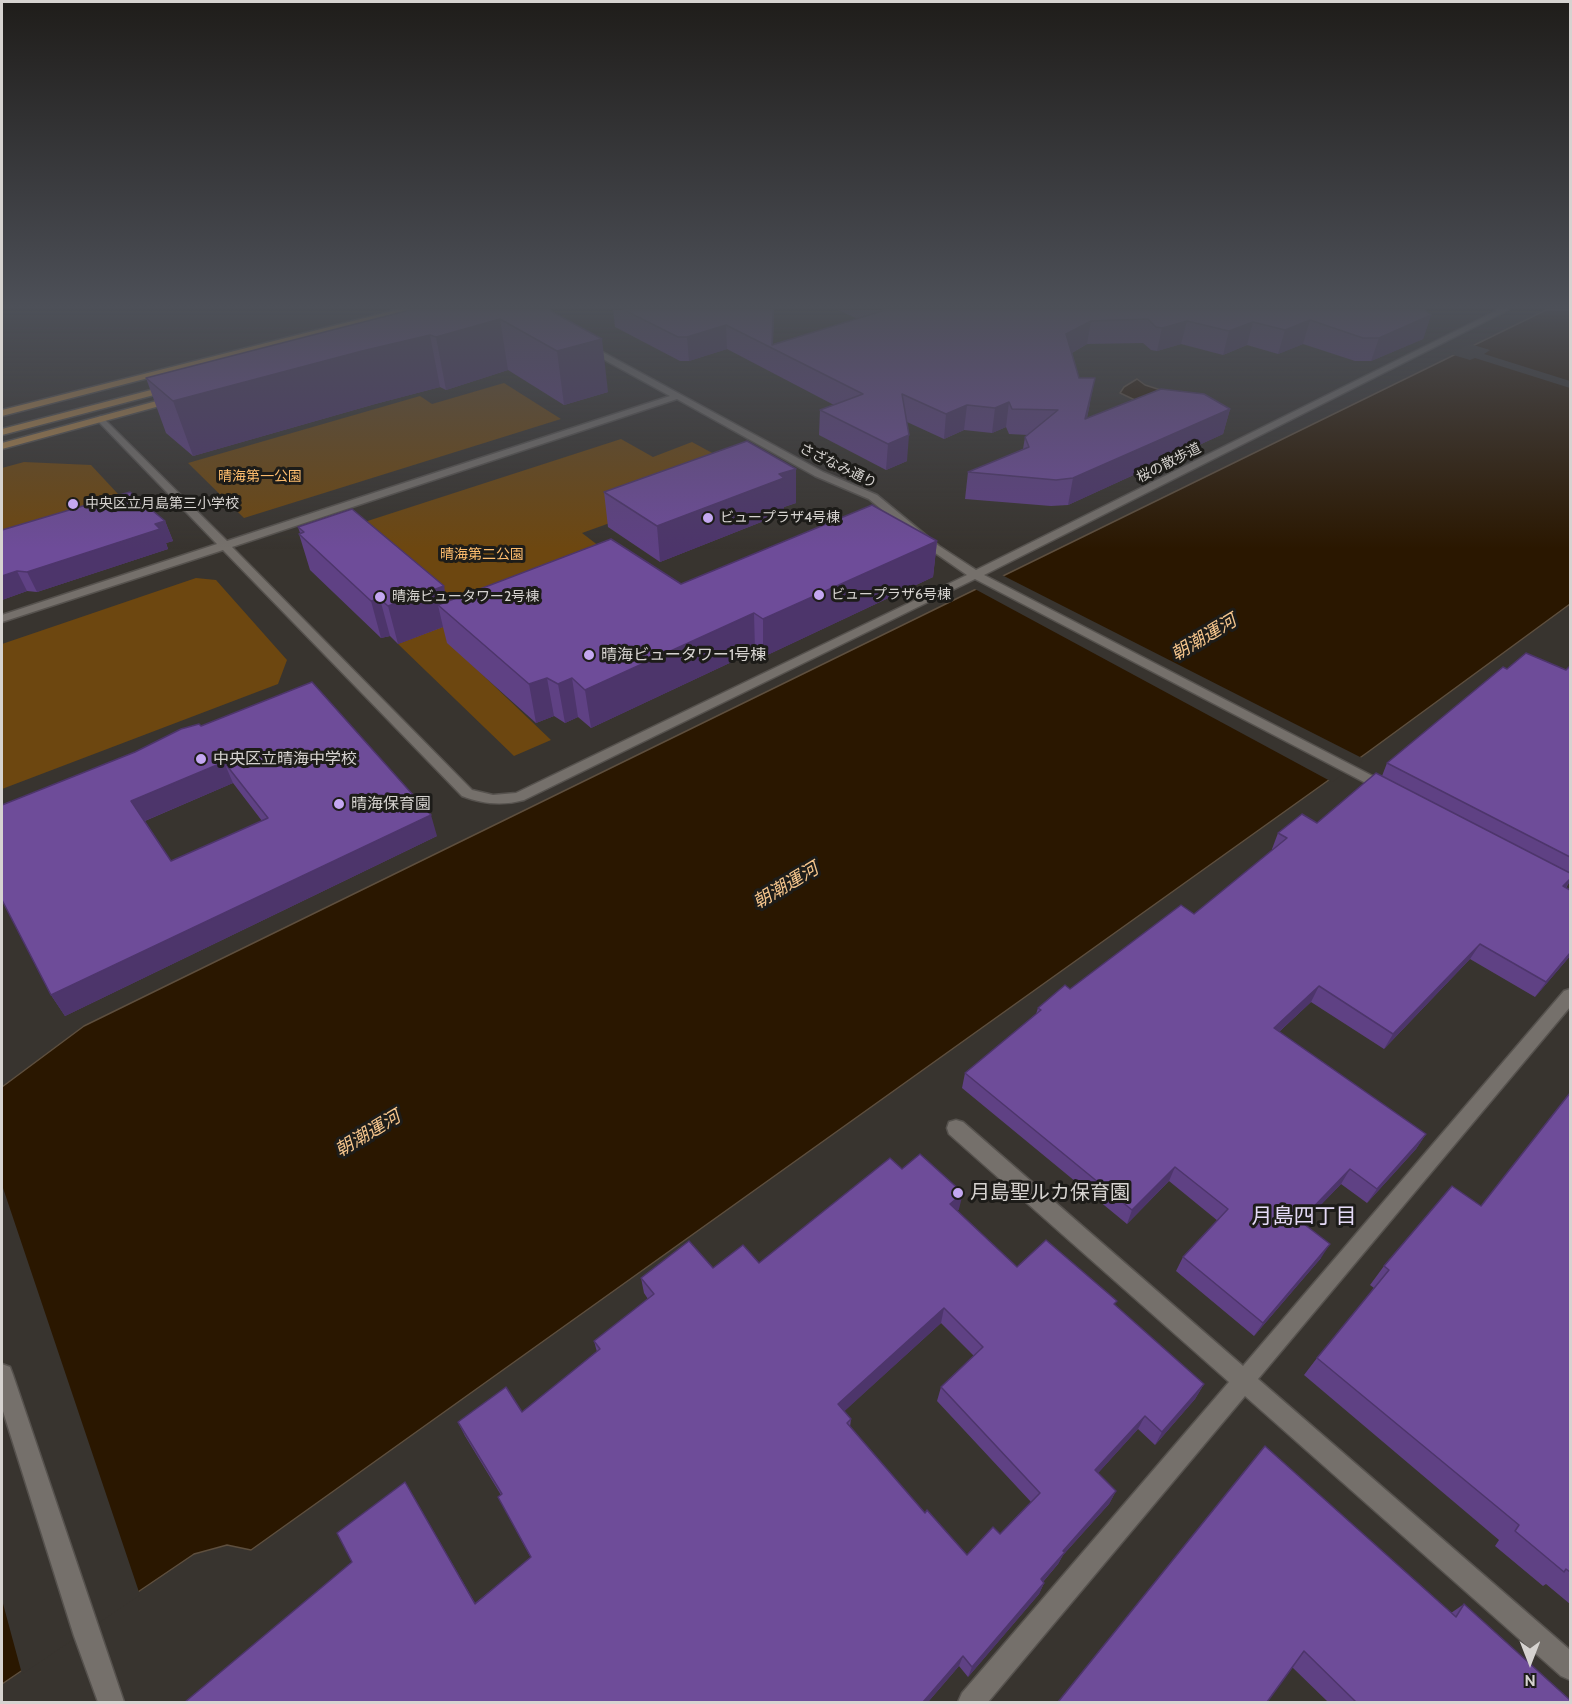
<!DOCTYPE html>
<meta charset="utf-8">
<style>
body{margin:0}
#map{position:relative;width:1572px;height:1704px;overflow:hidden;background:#38342f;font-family:Cabin,sans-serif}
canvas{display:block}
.frame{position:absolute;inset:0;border:3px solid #d6d3d0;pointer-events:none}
.north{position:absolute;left:1500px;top:1632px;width:60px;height:60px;-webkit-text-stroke:4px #1d1c19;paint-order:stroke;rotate:180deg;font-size:16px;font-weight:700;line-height:24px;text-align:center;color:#d6d3d0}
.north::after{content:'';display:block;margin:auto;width:21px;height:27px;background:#d6d3d0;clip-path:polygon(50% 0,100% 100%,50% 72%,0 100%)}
</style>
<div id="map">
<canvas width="1572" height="1704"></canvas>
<div class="frame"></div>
<div class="north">N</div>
</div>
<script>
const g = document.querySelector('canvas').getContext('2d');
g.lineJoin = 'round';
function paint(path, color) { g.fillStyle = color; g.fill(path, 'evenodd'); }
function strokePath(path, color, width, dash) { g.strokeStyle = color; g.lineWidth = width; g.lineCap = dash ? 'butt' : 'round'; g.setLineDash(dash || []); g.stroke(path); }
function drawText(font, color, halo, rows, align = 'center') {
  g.font = font + ' Cabin,"Noto Sans JP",sans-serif'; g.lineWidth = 6; g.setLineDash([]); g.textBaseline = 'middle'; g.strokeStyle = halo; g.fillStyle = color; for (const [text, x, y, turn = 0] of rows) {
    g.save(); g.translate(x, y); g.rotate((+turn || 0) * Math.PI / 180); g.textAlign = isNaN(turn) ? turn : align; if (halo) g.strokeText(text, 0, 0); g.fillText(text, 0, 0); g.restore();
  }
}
paint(new Path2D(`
 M504,383l57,36 -317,99 -56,-55 232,-67 12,8z
 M621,439l32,18 39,-15 57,31 -167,60 47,36 -163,90 85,81 -37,16 -116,-112 53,-21 -102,-96z
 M24,462l67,3 41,44 -130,39v-80z
 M196,578l20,2 71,80 -9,24 -276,105v-145z`), '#6d4710');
const water = new Path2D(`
 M1546,310h24v294l-202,148 -1117,798 -24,-5 -33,9 -192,130v-597l82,-61z
 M1137,379l8,6 25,8 -35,7 -15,-7 4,-6z`);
paint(water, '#2a1700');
strokePath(water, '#5e4f3e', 1.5);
paint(new Path2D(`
 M1470,344l20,6 -6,4 86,27v7l-95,-30 -5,2 -20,-6z
 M1000,574l364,185 -32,23 -359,-194z
 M2,1185l138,410 -118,79 -20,-74z`), '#38342f');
const minor = new Path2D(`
 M1498,310h10l-524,265 406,210 2,3 -7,5 -410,-214 -451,221c-22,6 -41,4 -62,-4l-239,-246 -221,72v-7l215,-71 -119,-123v-4l3,-1 126,125 443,-145 -87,-48 -1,-2 4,-3 237,129 54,23 62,51 37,24zM677,399l138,77 54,23 62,51 36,25 -451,218 -23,2 -21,-5 -240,-243z
 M1570,989v18l-312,372 312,271v30l-9,-4 -316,-280 -257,306h-30l4,-9 267,-311 -280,-248 -2,-6 2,-6 7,-2 7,2 280,244 321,-375z
 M2,1364l8,3 3,8 111,327h-26l-24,-66 -72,-228z`);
const major = new Path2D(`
 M396,310h14l-408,106v-6z
 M170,385l4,3 -1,2 -171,45v-6z
 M175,396l3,1v4l-176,48v-6z`);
strokePath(minor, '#56524e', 3);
strokePath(major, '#56524e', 3);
paint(minor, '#75706b');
paint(major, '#ad834a');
paint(new Path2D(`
 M549,310l59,82 -44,13 -56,-35 -62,20 -6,-3 -65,17 -182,52 -27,-23 -20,-55z
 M613,310h161l-1,34 85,-25 -20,-9h587l6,5 -8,24 -52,22h-16l-52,-17 -25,10 -31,-9 -24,10 -42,-11 -24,7 -6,-1 -8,-7 -56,1 -15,9 7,25 11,25 -3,15 143,-9 -7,25 -155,71 -17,1 -86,-7 3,-27 55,-23 2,-12 3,-2 -19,-1 -3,-7 -14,6 -28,-3 -20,9 -37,-17v39l-21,9 -67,-35 1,-25 14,-5 -107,-56 -38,12h-9l-65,-34z
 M604,492l192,11 -12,4v6l-124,49 -52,-35z
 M165,521l8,20 -7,2 2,6 -131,43 -10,-1 -25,9v-70z
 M298,527l149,75 234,-18 256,-43 -4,36 -170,80 -8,-6 -164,77 -13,-11 -13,6 -11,-7 -18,7 -89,-80 -4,-16 -45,17 -8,-8 -9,2 -71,-68 -11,-36 1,-1z
 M1570,666v215l-4,7 4,68 -35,41 -65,-38 -86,90 -73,-47 -32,30 147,102 -10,15 -49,54 -26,-19 -38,39 18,35 -67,78 -78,-65 7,-14 35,-36 -49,-40 -42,43 -165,-136 3,-15 71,-59 2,-6 156,-94 80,-65h-2l6,-16 39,-10 65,-47 5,-13 120,-94 59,1z
 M181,729l256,107 -372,180 -14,-21 84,-243zM233,783l29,38 -91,40 -26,-40z
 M1570,1093v511l-24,-20 -3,2 -48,-40 4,-6 -195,-165 13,-17 57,-70 -4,-3 14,-19 97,-60z
 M902,1169l57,40 -2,2 60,56 98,38 89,79 -9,15 -40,46 -17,-16 -40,44 18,18 -7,13 -46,51 -5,9 -15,18 1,1 -5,11 -71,83 -9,-11 -31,36h-743l167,-140 53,-80 70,121 56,-45 -33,-61 3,-2 -36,-59 -7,-14 64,-10 75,-60 -3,-11 54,-42 -4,-6 -3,-15 118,-15zM941,1323l33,33 -33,31 -4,14 94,101 -31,32 -33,21 -42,-42 -75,-86 1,-8 -7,-8z
 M1464,1604l106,98h-242l-36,-35 -234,35 393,-89z`), '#5f4184');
paint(new Path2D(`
 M1431,315l-8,24 -52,22 8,-23z
 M500,319l8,51 -62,20 -10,-53z
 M1310,320l-7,24 -25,10 7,-24z
 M1091,321l-4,23 -25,14 4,-24z
 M1187,321l-6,23 -24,7 5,-23z
 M1253,322l-6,23 -24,10 6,-24z
 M726,325l1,24 -38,12 -2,-24z
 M430,335l10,52 -65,17 -182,52 -20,-55 189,-50z
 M602,339l6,53 -44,13 -7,-54z
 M1095,378l-5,25 -9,42 4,-26z
 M1009,402l-3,25 -14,6 3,-25z
 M967,405l-3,25 -20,9 2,-25z
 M1230,409l-7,25 -155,71 5,-27z
 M909,435l-2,26 -21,9 2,-26z
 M796,469v34l-12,4v6l-124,49 -3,-36 122,-52z
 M165,521l8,20 -7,2 2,6 -131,43 -10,-20 128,-48z
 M937,541l-4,36 -170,80v-38z
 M17,571l10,20 -25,9v-24z
 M444,586l6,30 -12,-11 5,22 -45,17 -10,-38z
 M380,599l10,37 -9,2 -10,-37z
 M754,613l1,38 -164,77 -6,-38z
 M547,678l7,38 -18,7 -7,-39z
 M572,678l6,39 -13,6 -7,-39z
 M224,762l9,21 -91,39 -11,-21z
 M431,815l6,21 -372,180 -14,-21z
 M1570,879v2l-6,9 -1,-4z
 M1480,944l-10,15 -86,90 9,-15z
 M1570,953v3l-35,41 11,-15z
 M1319,986l-8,16 -44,41 7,-15z
 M1426,1134l-10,15 -49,54 10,-14z
 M1175,1167l-6,14 -42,43 5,-14z
 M1350,1169l-9,15 -49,51 8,-14z
 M963,1193l-4,16 -12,11 3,-16z
 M1330,1244l-9,14 -67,78 9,-13z
 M944,1308l-3,15 -104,95 1,-14z
 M1204,1384l-9,15 -40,46 7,-13z
 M1145,1416l-7,13 -49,54 6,-13z
 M405,1482l8,13 69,120 -7,-11z
 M1116,1491l-7,13 -46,51 -5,9 -23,27 6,-12 22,-28z
 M1044,1583l-5,11 -71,83 4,-10z
 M963,1656l-4,10 -31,36h-5z`), '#4d356b');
const building = new Path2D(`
 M410,310h139l53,29 -45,12 -57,-32 -64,18 -6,-2 -68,16 -189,50 -27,-23z
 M624,310h149l-1,35 113,-35h540l6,5 -52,23h-16l-53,-18 -25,10 -32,-8 -24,9 -42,-10 -25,7 -6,-1 -8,-8 -57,2 -25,13 13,44h16l-10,41 76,-30 43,5 26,15 -157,69 -17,2 -88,-8 61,-25 -4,-10 33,-27 -46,-1 -3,-7 -14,6 -28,-3 -21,9 -44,-20 7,41 -21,9 -68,-34 43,-16 -137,-69 -39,12h-9z
 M747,441l49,28 -17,5 5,4 -127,48 -53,-34z
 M130,492l35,29 -10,3 5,5 -133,43 -10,-1 -15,5v-46z
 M872,505l65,36 -174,78 -9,-6 -169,77 -13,-12 -14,6 -11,-6 -18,6 -91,-79 173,-66 70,45z
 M352,509l92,77 -56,20 -8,-7 -9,2 -72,-67 5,-2 -6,-5z
 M1526,653l40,17 4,-4v191l-183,-94 116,-96 4,2z
 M312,682l119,133 -380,180 -49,-95v-95l133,-53 46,-23 18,-5 2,2zM224,762l44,56 -97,43 -40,-60z
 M1376,773l194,100v6l-7,7 7,4v63l-24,29 -66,-38 -87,90 -74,-48 -45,42 152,106 -49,55 -27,-20 -50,52 30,23 -67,79 -80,-66 45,-48 -53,-42 -43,43 -167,-137 76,-63 -3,-2 27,-23 5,4 111,-84 13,9 93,-76 -9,-5 24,-19 15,9z
 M1570,1093v479l-4,-3 -2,3 -49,-41 4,-6 -202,-167 72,-88 -5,-4 68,-80 29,20z
 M920,1154l43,39 -13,11 67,63 29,-27 71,61 -3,3 90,80 -42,48 -17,-16 -50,54 21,21 -53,60 2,1 -24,27 3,4 -72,84 -9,-11 -40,46h-738l167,-140 -15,-29 68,-51 70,122 56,-47 -33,-60 4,-3 -44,-72 48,-35 16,25 78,-63 -6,-8 60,-47 -13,-16 48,-37 24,27 30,-23 16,18 131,-105 12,11zM944,1308l39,39 -42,40 99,106 -40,41 -7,-7 -26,28 -40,-45 -2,3 -78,-90 4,-4 -13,-15z
 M1265,1446l191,171 8,-13 106,96v2h-214l-52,-51 -37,51h-209z`);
paint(building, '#6e4c99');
strokePath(building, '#4d356b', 1.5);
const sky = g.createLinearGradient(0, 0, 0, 549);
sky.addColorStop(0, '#1f1d1a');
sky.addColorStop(0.56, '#4d5058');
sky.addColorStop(1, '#4d505800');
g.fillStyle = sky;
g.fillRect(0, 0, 1572, 549);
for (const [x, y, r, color] of [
 [73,504,6,"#c4a7f1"],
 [708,518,6,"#c4a7f1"],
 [819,595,6,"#c4a7f1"],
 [380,597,6,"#c4a7f1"],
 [589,655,6,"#c4a7f1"],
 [201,759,6,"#c4a7f1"],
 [339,804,6,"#c4a7f1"],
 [958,1193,6,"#c4a7f1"]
]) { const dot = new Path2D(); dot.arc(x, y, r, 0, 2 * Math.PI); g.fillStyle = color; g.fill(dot); strokePath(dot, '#1d1c19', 2); }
drawText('14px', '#d6d3d0', '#1d1c19', [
 ["桜の散歩道",1169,463,-27],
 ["さざなみ通り",838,466,26]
]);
drawText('14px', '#fdbc6d', '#1d1c19', [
 ["晴海第一公園",260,477],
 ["晴海第二公園",482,555]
]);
drawText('14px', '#d6d3d0', '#1d1c19', [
 ["中央区立月島第三小学校",85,504],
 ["ビュープラザ4号棟",720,518],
 ["ビュープラザ6号棟",831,595],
 ["晴海ビュータワー2号棟",392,597]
], 'left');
drawText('16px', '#d6d3d0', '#1d1c19', [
 ["晴海ビュータワー1号棟",601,655],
 ["中央区立晴海中学校",213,759],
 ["晴海保育園",351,804]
], 'left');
drawText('italic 18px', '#f5c58c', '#1d1c19', [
 ["朝潮運河",1204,638,-31],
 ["朝潮運河",786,886,-31],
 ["朝潮運河",368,1134,-31]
]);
drawText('20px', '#d6d3d0', '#1d1c19', [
 ["月島聖ルカ保育園",970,1193]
], 'left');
drawText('21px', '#e5daf7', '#1d1c19', [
 ["月島四丁目",1304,1217]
]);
</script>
